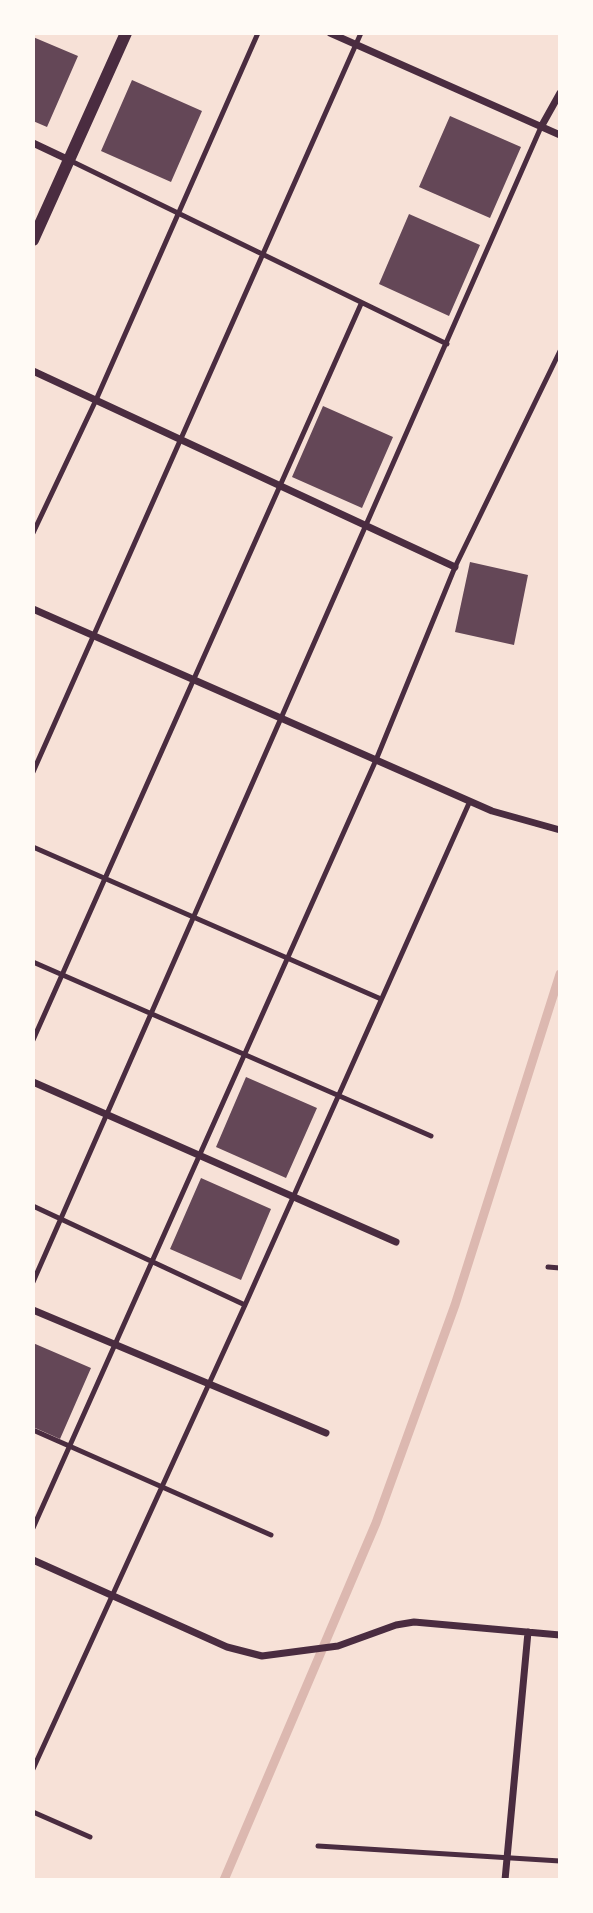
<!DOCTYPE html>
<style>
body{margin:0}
#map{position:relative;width:593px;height:1913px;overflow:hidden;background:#f7e1d7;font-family:Raleway,sans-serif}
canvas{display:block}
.frame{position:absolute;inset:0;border:35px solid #fffaf5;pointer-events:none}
</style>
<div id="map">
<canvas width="593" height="1913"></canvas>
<div class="frame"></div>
</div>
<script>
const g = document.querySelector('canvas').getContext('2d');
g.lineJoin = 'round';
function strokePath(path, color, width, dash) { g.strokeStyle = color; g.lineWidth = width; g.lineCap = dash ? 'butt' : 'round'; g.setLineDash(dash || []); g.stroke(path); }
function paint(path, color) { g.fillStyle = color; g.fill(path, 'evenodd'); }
strokePath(new Path2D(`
 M224,1880l152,-357 79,-218 105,-331`), '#dcb8b0', 9);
paint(new Path2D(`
 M33,37l45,19 -31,71 -14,-6z
 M132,80l70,31 -31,71 -70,-31z
 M450,116l71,31 -31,71 -71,-31z
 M409,214l71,31 -31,71 -70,-32z
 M323,406l70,31 -31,71 -70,-31z
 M470,562l58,13 -14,70 -59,-13z
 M246,1077l71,31 -31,70 -70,-31z
 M201,1178l70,31 -30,71 -71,-31z
 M33,1343l58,25 -31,71 -27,-12z`), '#644757');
strokePath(new Path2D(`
 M69,160l378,184
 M33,533l63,-133 162,-367
 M33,772l328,-739
 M33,847l348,152
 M33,962l398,174
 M33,1040l328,-736
 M33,1206l212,99
 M548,1267l12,1
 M33,1282l508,-1155
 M33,1430l238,105
 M33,1528l343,-768 79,-193 105,-216
 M33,1769l212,-464 225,-504
 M33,1812l57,25
 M318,1846l242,15`), '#4a2c40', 5);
strokePath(new Path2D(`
 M330,33l230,102
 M541,127l19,-34
 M33,143l36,17
 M33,371l422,196
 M33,609l459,202 68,19
 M33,1082l363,160
 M33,1310l293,123
 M33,1560l194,87 35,9 76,-10 58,-21 18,-3 146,13
 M505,1880l23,-248`), '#4a2c40', 7);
strokePath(new Path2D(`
 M33,240l93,-207`), '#4a2c40', 12);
</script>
